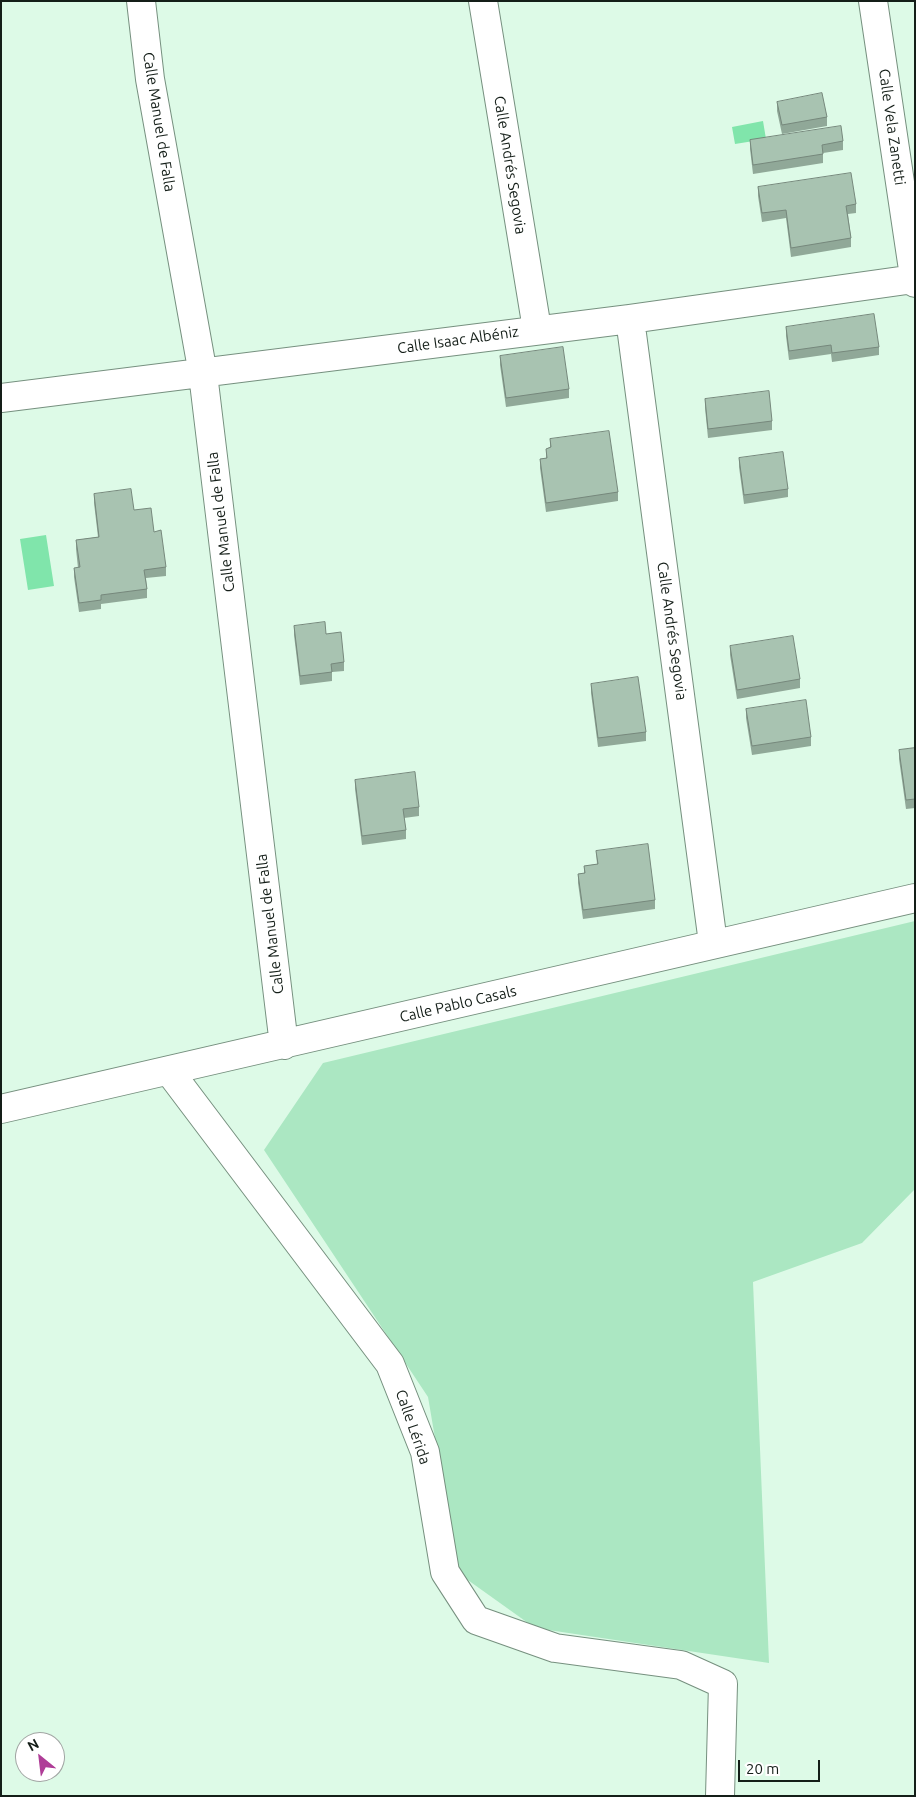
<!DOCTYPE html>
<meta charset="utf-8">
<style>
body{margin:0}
#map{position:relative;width:916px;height:1797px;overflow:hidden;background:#ddfae7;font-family:Ubuntu,sans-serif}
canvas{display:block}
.frame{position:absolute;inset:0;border:2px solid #141e18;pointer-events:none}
.north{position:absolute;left:15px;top:1732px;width:50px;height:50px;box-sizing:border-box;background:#fff;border:1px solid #a1a5a3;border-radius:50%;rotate:331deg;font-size:14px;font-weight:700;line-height:20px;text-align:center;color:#141e18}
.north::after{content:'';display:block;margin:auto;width:18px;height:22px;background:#af3d97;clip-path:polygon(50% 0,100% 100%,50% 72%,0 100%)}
.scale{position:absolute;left:738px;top:1760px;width:82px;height:22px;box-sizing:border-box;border:2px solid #141e18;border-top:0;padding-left:6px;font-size:15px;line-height:18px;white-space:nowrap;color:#141e18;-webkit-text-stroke:4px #fff;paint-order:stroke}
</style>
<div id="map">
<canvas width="916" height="1797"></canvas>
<div class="frame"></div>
<div class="north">N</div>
<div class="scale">20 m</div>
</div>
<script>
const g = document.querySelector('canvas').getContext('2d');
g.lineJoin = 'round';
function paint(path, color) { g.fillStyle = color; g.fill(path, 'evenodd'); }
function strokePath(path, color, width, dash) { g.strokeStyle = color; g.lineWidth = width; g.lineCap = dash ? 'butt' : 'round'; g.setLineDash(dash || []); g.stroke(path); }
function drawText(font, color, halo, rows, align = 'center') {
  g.font = font + ' Ubuntu,sans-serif'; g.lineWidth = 4; g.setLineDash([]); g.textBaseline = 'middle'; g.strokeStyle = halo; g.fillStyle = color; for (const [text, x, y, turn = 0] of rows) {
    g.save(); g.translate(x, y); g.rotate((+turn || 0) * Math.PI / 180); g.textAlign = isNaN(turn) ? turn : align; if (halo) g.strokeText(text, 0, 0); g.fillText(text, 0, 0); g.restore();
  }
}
paint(new Path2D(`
 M915,921v268l-53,54 -109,39 16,381 -234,-35 -77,-55 -30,-176 -164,-247 59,-87z`), '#abe7c2');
paint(new Path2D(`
 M763,121l3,18 -31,5 -3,-17z
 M46,535l8,51 -26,4 -8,-51z`), '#80e5ab');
const street = new Path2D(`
 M141,1l9,78 53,295 81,671
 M483,1l54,328
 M873,1l42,282
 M630,319l83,624
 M1,398l629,-79 284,-40
 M169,1071l221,293 35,88 20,120 31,48 79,28 126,17 42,19 -3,112
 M1,1109l914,-211`);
strokePath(street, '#76907f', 30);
strokePath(street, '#fff', 28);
paint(new Path2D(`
 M777,102l50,15v9l-45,8 -5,-23z
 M750,140l93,1v9l-20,3v10l-70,11 -3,-25z
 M758,187l98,17v9l-8,1 3,24v9l-60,10 -5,-39 -24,4 -4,-26z
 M786,327l93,20v8l-47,7 -1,-8 -42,6 -3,-24z
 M500,356l69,33v9l-63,9 -6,-42z
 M705,399l67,22v9l-64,8 -3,-30z
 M550,439l68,53v9l-72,11 -6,-44v-9l6,-1v-9l4,-2z
 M739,458l49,31v8l-44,7 -5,-37z
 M94,494l40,16 20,22 12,35v9l-20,2 1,11v9l-46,6v5l-22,3 -5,-35v-9h4l-2,-19v-9l22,-3 -4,-34z
 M294,626l32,8 18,28v9l-12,1v9l-32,4 -6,-50z
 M730,646l70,33v9l-63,11 -7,-44z
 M591,684l55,48v9l-48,6 -7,-54z
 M746,709l65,28v9l-59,9 -6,-37z
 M915,748v60l-9,1 -7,-50v-9z
 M355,780l64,27v9l-15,2 2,12v9l-44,6 -7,-56z
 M596,851l59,49v9l-72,10 -5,-36v-9l6,-1v-7l13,-2z`), '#90a898');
const building = new Path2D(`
 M822,93l5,24 -45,8 -5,-23z
 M841,126l2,15 -21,4 1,9 -70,11 -3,-25z
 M851,173l5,31 -10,2 5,32 -60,10 -5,-38 -24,3 -4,-26z
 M874,314l5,33 -47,6 -1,-8 -42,6 -3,-24z
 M563,347l6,42 -63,9 -6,-42z
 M769,391l3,30 -64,8 -3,-30z
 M609,431l9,61 -72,11 -6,-44 7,-1 -1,-9 5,-2 -1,-8z
 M783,452l5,37 -44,6 -5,-37z
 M131,489l3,21 17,-2 3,24 7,-2 5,37 -22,3 3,19 -46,6v5l-22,3 -5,-35 6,-1 -4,-27 23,-3 -5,-43z
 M325,622l1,12 15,-2 3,30 -13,2 1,8 -32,4 -6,-50z
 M793,636l7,43 -63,11 -7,-44z
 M638,677l8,55 -48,6 -7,-54z
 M806,700l5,37 -59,9 -6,-37z
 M915,748v51l-9,1 -7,-50z
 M415,772l4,35 -16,2 3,21 -44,6 -7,-56z
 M648,844l7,56 -72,10 -5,-36 7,-1 -1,-7 14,-2 -2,-13z`);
paint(building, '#a8c3b1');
strokePath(building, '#76887c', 1);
drawText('15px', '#141e18', '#fff', [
 ["Calle Manuel de Falla",159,122,81],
 ["Calle Vela Zanetti",892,127,82],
 ["Calle Andrés Segovia",510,165,81],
 ["Calle Isaac Albéniz",458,340,-8],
 ["Calle Manuel de Falla",221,522,-97],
 ["Calle Andrés Segovia",672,631,82],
 ["Calle Manuel de Falla",270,924,-97],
 ["Calle Pablo Casals",458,1004,-13],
 ["Calle Lérida",413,1427,71]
]);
</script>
